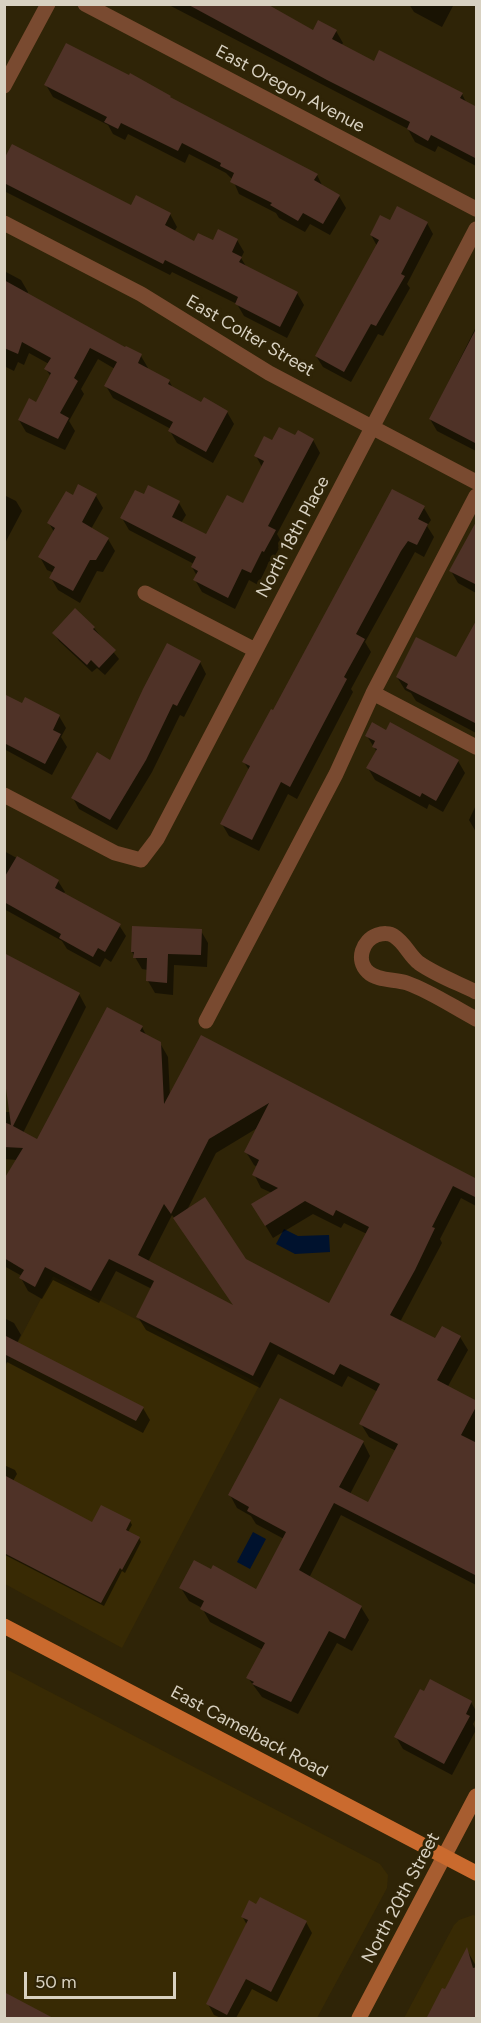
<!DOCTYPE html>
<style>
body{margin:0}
#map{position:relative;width:481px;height:2023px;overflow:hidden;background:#2f2407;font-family:Figtree,sans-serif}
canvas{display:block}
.frame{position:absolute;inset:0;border:6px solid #d8d1c1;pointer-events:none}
.scale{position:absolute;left:24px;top:1972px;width:152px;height:27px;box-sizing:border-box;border:3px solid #d8d1c1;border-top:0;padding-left:8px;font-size:18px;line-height:21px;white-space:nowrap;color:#d8d1c1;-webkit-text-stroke:4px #2f2407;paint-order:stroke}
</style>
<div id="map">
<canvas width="481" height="2023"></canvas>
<div class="frame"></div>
<div class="scale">50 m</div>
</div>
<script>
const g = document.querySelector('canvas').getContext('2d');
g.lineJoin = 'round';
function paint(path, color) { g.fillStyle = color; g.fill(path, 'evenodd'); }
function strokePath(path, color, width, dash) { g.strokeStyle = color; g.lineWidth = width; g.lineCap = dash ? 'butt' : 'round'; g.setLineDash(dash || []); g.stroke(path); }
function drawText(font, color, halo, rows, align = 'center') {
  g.font = font + ' Figtree,sans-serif'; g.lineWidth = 6; g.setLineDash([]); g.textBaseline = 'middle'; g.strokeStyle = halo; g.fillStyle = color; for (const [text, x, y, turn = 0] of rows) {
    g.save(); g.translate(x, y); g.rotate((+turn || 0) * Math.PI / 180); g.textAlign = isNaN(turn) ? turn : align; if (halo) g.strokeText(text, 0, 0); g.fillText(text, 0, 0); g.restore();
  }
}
paint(new Path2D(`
 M53,1276l207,108 -138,264 -117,-64 -1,-215z
 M4,1668l376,196 8,11 -1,13 -70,130h-312z
 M473,1915l3,1v102h-72l50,-93 5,-5z`), '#382a04');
paint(new Path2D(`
 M284,1229l14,7 31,-1 1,17 -35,2 -19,-10z
 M253,1532l13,7 -16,30 -13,-7z`), '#00122e');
paint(new Path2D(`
 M167,4h104l-1,4 44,24 22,-1 7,12 -2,3 33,17 88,31 5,10 9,5v57l-38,-20 -3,6 -20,-10 -7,-13z
 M409,4h45l-12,23 -28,-15z
 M46,85l124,12 2,3 145,75 6,12 16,9 7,12 -16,27 -20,-11 -5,8 -26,-14 -3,-5 -37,-19 -6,-14 -7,-7 -37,-19 -4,9 -57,-29 -3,6 -12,-6 -5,-9 -55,-28z
 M4,162l128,45 38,7 7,13 -3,5 21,11 42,-3 7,12 -3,6 6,10 50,25 7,12 -17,33 -43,-22 -7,-12 -65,-32 -2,3 -166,-84z
 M390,222l37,1 6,11 -26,50 3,4 -27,48 -5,-2 -27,48 -28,-15 -7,-11 61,-110 -6,-11z
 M6,272l15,8 7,12 -1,2 114,62 7,12 -1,1 22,12 4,7 29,16 25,8 7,12 -21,39 -36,-20 -7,-12 1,-2 -58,-31 -7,-12 9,-17 -17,-10 -17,30 3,5 -15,27 6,10 -10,19 -39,-18 -7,-12 18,-16 14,-27 -5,-8 3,-5 -20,-11 -5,12 -6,-3 -4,9 -10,-5z
 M476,327v124l-39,-20 -7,-12z
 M296,437l17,3 7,13 -43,81 5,9 -11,20 -2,-1 -11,23 -9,-5 -14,29 -33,-17 -7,-12 2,-4 -5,-9 2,-3 -65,-34 -7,-12 22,-22 35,7 7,12 -5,8 25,13 38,-31 18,-38 -6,-11 17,-14z
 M4,495l12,6 6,10 -18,34z
 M96,496l7,12 -12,21 17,10 7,12 -12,21 -6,-1 -17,32 -22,-13 -7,-12 3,-5 -7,-3 -7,-13 14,-25 -5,-9 24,-26z
 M424,508l7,12 -4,6 7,11 -10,20 -9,-5 -50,90 6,10 -20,37 2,3 -56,107 -9,-5 -29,57 -30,-15 -7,-12 27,-54 -5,-8z
 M476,524v69l-18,-10 -7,-12z
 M476,622v111l-60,-32 -5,-8 -6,-3 -8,-13 60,-18z
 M94,628l25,31 -14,16 -8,-7 -5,4 -33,-31 -5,-8z
 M200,662l6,12 -22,43 -4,-2 -28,57 -35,58 -38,-21 -6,-11 38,-36z
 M4,695l19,11 36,10 7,12 -5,9 6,10 -15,28 -48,-26z
 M387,732l71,29 7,12 -22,39 -14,-8 -2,5 -52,-29 -7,-12 9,-16 -10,-16z
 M476,805v27l-7,-12z
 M4,851l54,30 7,11 -2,2 56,31 7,11 -15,26 -6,-4 -5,9 -33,-18 -5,-8 -58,-32z
 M201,931l7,12 -1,24 -33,-2 -1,30 -18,-2 -7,-12v-11l-6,-1 -10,-17z
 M79,994l7,13 -63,126 15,8 104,-114 5,10 13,6 8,14 2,40 31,-60 275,144v25l-15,-8 -21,41 2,4 -42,79 36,18 24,-3 8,13 -21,38 29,15v182l-135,-70 -32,63 52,29 8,13 -17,31 -15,-8 -39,71 -36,-17 -14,-19 15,-28 -53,-28 -8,-14 -13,-7 -8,-13 76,3 27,-52 -28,-15 -5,-8 -14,-8 -7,-13 133,-53 7,14 -20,38 19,10 27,-53 -27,-14 -8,-13 17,-32 -30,-16 -6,11 -64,-33 -18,34 -114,-58 -8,-13 14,-28 -36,-18 -17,32 -46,-23 -11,19 -14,-8 -7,-13 1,-2 -18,-10v-84l13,-22 -13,-1v-47h7zM259,1127l-13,25 8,13 3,2 -3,7 7,14 11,5 -19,12 20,33 40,-24 28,14 3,-5 23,11 -37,71 -85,-45 -59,-48 30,-59zM172,1215l7,10 57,83 -88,-46z
 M4,1318l10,5 7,12 -4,8 126,65 7,12 -7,13 -136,-71 -3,5z
 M4,1465l11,5 2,4 -4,7 80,43 37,-3 2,4 -4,7 11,6 2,4 -16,31 -3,-2 -18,35 -99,-51 -1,2z
 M471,1702l5,9v7l-3,6 3,6 -24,45 -49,-26 -7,-12z
 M242,1916l64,6 6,11 -35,69 -25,-13 -16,29h-15l-7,-3 -6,-11 39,-79z
 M467,1950l9,16v52l-30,-28z`), '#0007');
paint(new Path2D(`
 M187,4h80l46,26 5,-10 19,10 -5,9 42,22 5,-11 84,43 -3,5 17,9v52l-46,-24 -3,6 -21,-12 3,-7 -83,-42z
 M66,43l63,32 1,-2 41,23 -1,1 148,77 -4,6 26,15 -17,29 -20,-11 -5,8 -28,-16 2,-2 -42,-21 4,-9 -14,-7 1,-3 -39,-20 -4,8 -57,-28 -3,6 -14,-7 3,-5 -63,-32z
 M12,144l119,61 5,-10 35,18 -6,12 29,16 4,-8 15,7 5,-11 20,10 -6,13 10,5 -3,5 59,30 -18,35 -45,-23 3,-7 -73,-37 -2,4 -159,-81v-24z
 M397,206l31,16 -27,52 4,2 -29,50 -5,-2 -27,48 -29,-16 64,-116 -9,-5 10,-20 10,5z
 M4,280l121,67 1,-1 16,8 -4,9 32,17 -2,4 33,18 3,-5 24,14 -22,41 -38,-21 5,-9 -69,-36 13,-24 -27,-14 -16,30 4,3 -18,32 9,5 -11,21 -40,-19 11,-22 7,4 15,-29 -7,-4 7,-11 -29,-16 -4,12 -14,-6z
 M477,327v117l-48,-25z
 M279,427l16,8 3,-5 16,9 -46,87 8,4 -12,22 -2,-1 -11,22 -9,-4 -14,29 -35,-18 5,-9 -7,-4 5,-10 -76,-39 15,-28 9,4 4,-9 32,16 -8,16 34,17 21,-39 16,8 21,-42 -10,-5 10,-20 8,4z
 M78,484l19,10 -15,28 27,16 -13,22h-6l-17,31 -24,-13 6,-11 -17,-10 17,-29 -8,-5 19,-32 7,4z
 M392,489l33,17 -7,13 10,5 -11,21 -9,-4 -7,10 -45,83 9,5 -21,38 3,2 -57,108 -9,-5 -29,58 -32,-16 30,-58 -8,-4 29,-53 2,1z
 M477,520v65l-28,-14z
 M75,608l20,19 -2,2 23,21 -17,18 -8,-8 -4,5 -35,-32z
 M477,619v105l-71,-36 2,-4 -12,-7 20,-40 40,20z
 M167,643l34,18 -24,45 -4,-2 -27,56 -36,60 -39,-22 26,-46 13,8 33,-71z
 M4,694l18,9 3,-6 35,18 -7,15 8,4 -16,30 -41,-21z
 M372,722l14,8 4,-8 69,38 -23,41 -14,-8 -2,4 -54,-29 11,-19 -5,-2 3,-6 -10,-5z
 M17,856l42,24 -4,8 66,36 -16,28 -7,-4 -5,9 -34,-19 2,-4 -57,-32v-24z
 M132,926l70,3 -1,26 -33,-1 -1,29 -21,-2 1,-23h-14l1,-6h-3z
 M4,953l76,40 -67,133 24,13 70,-132 36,19 -3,5 21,11 3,62 37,-69 276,144v19l-24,-12 -21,41 3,1 -20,42 -25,45 45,23 7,-12 19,10 -24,44 40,21v4l-16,30 16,8v133l-143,-73 -35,67 63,36 -17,33 -16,-8 -38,71 -39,-18 2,-2 -8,-4 19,-35 -65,-34 4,-8 -25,-13 15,-28 17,9 2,-4 43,24 30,-57 -39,-21 2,-4 -21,-12 52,-97 84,43 -25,46 29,15 30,-58 -39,-20 21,-40 -40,-20 -6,11 -64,-33 -17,34 -117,-59 18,-36 -45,-22 -18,32 -46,-24 -10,20 -16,-9 5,-8 -20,-12v-79l19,-31 -19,-1v-25l7,3 -7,-51zM269,1103l-25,49 15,8 -7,15 26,13 -27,16 14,22 40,-25 28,15 3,-6 33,17 -40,76 -83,-44 -41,-62 -32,21 60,87 -95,-50 26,-51 7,10 38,-75z
 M4,1335l140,72 -8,14 -132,-67z
 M4,1475l88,47 9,-17 30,15 -5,10 14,7 -18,33 -2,-2 -19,35 -97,-50z
 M430,1679l42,22 -6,13 4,2 -26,48 -50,-27 26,-48 4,2z
 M260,1897l47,24 -36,71 -25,-13 -19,36 -21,-11 42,-84 -7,-3 8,-17 7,4z
 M467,1947l6,21 4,-1v52h-51l16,-31 3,1z
 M4,1992l51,27h-51z`), '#4f3227');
strokePath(new Path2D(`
 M85,4l391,205
 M4,86l44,-82
 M4,223l137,71 128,79 207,109
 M145,593l110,57
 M373,693l103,54
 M4,795l111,58 26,7 16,-21 319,-610
 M476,992c-18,-9 -40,-17 -57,-29 -10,-8 -14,-20 -25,-27 -4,-3 -11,-3 -17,-1 -14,5 -22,25 -9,37 9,9 27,7 39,11 23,8 48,25 69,36
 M206,1021l130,-247 37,-81 103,-197`), '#794a30', 15);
strokePath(new Path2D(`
 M359,2018l117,-222`), '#a75d30', 15);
strokePath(new Path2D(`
 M4,1626l472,247`), '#ca6a2e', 15);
drawText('18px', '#d8d1c1', '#2f2407', [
 ["East Oregon Avenue",290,89,28],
 ["East Colter Street",250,336,30],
 ["North 18th Place",293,537,-62],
 ["East Camelback Road",249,1732,28],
 ["North 20th Street",401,1898,-62]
]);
</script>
